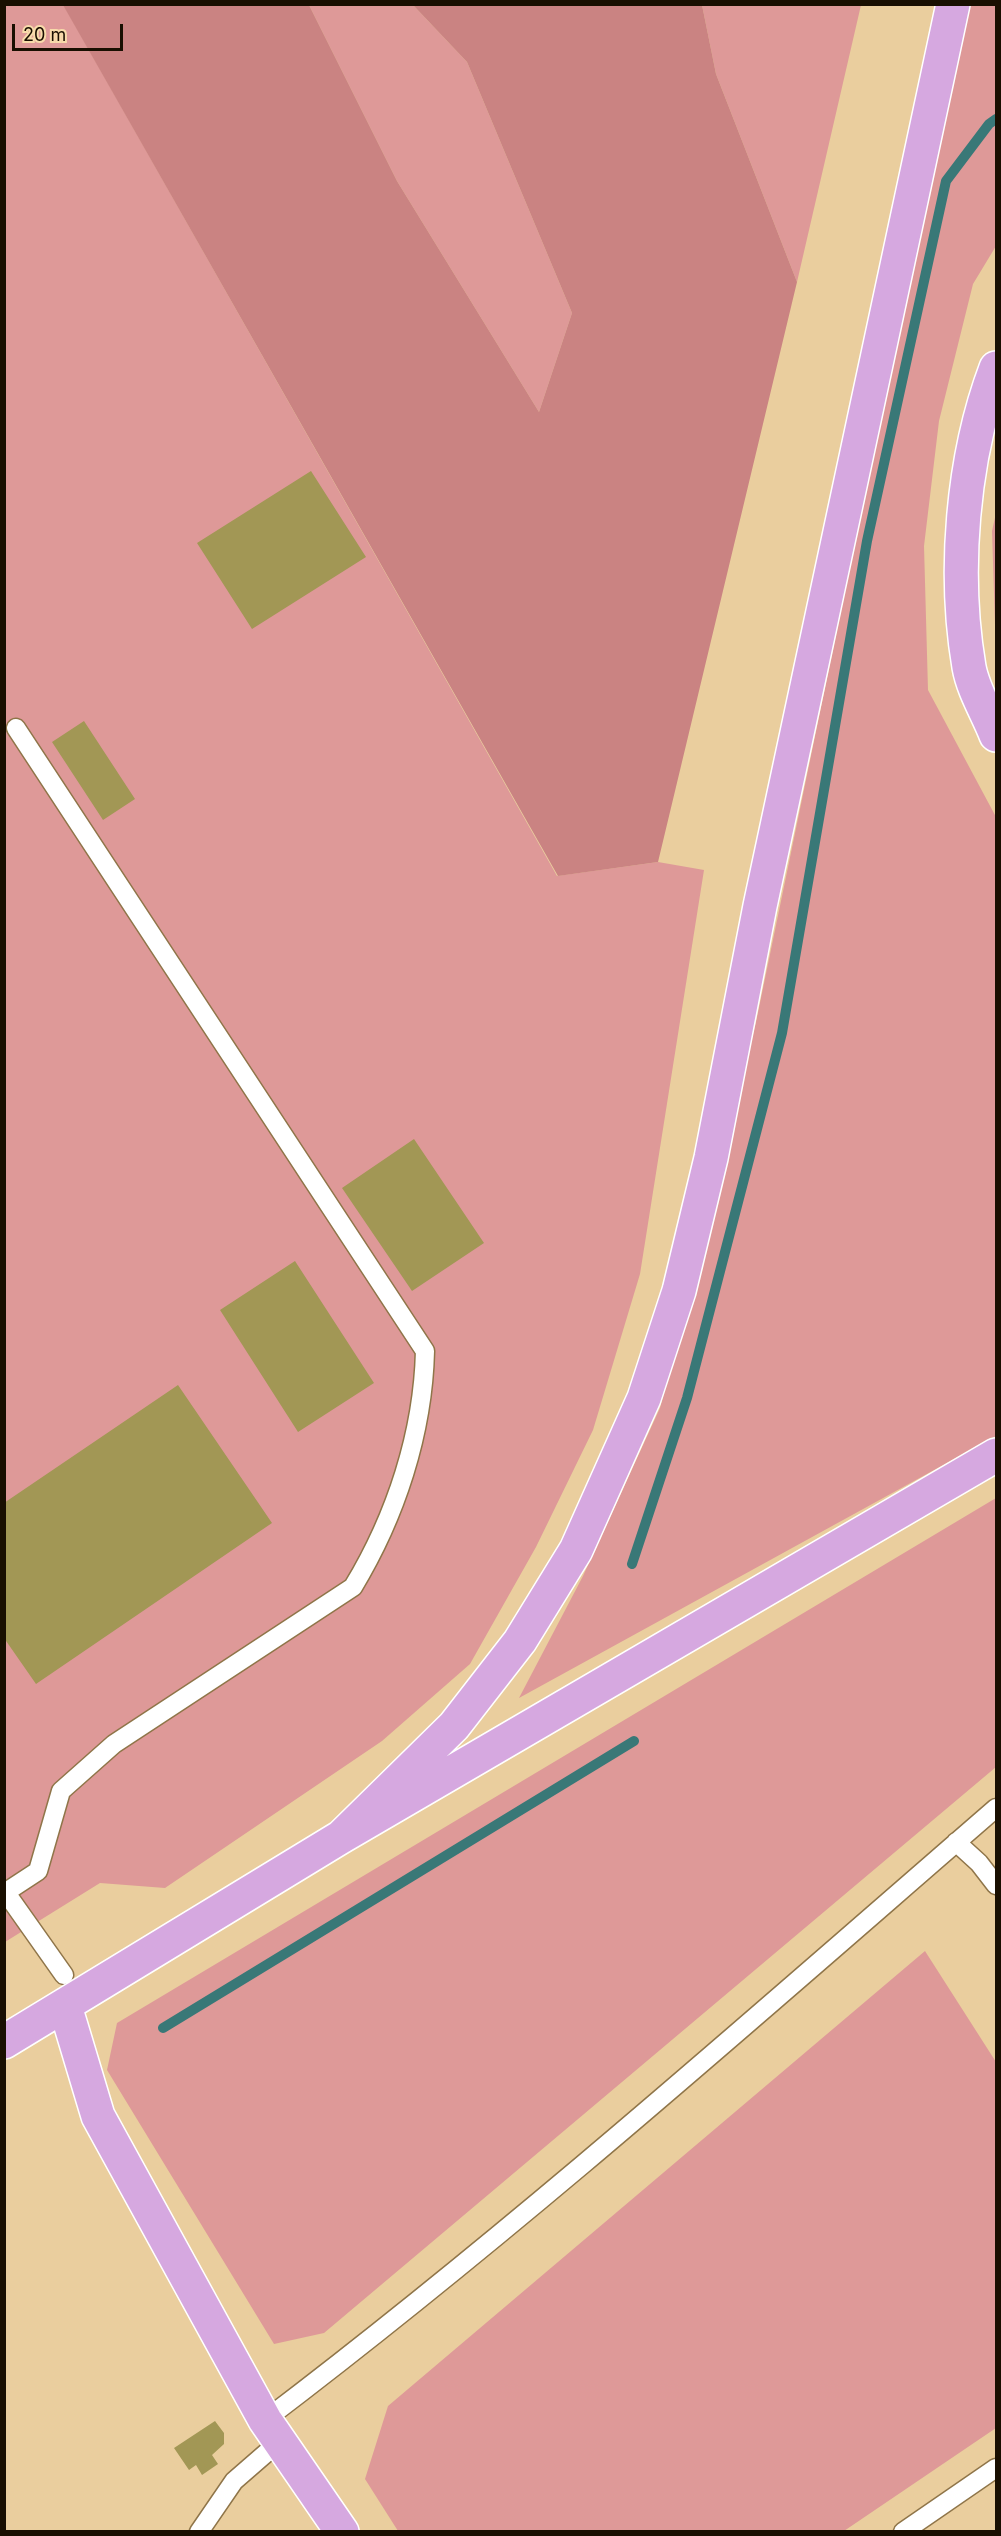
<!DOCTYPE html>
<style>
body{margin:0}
#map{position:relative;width:1001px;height:2536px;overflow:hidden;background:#eace9e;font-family:Inter,sans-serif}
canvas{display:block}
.frame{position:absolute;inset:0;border:6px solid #190f01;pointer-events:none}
.scale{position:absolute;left:12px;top:24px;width:111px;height:27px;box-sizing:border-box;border:3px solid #190f01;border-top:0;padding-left:8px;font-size:18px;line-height:21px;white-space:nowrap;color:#190f01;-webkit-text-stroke:4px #f8dbab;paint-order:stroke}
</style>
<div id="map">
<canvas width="1001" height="2536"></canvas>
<div class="frame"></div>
<div class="scale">20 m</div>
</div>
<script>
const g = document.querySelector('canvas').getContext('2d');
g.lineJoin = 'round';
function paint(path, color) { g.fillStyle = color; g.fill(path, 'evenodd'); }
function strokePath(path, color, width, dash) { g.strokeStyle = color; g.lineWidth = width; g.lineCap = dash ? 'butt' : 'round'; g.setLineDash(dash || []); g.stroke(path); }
paint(new Path2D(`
 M63,4l494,872 101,-14 46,8 -64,404 -47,156 -57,117 -66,117 -88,77 -217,147 -65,-5 -95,59 -1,-1937z
 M309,5h104l54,57 105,251 -33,99 -142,-231z
 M702,5h159l-64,277 -81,-208z
 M966,5h30v241l-23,38 -34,137 -15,125 4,144 68,127v619l-477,262 64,-122 77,-168 96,-386z
 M996,513v143l-4,-125z
 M996,1498v269l-672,566 -50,11 -167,-274 10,-47z
 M925,1951l71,111v366l-152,103h-446l-33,-52 23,-73z`), '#de9998');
paint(new Path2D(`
 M63,5h246l88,176 142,231 33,-99 -105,-251 -54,-57h289l14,69 81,208 -139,580 -100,14z`), '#ca8382');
strokePath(new Path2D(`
 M632,1564l55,-166 95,-365 85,-492 79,-360 43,-57 7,-5
 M163,2028l471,-287`), '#397877', 10);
paint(new Path2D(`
 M311,471l55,86 -114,72 -55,-86z
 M84,721l51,78 -32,21 -51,-78z
 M414,1139l70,104 -72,48 -70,-103z
 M295,1261l79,122 -76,49 -78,-122z
 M178,1385l94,138 -236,161 -32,-46v-135z
 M215,2421l9,12v11l-12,11 6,9 -16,11 -6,-10 -7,5 -15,-22z`), '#a29755');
const lane = new Path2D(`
 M956,1842l23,21 17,22
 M4,1890l60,85
 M6,1892l32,-21 23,-80 53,-47 239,-157c43,-71 70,-154 72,-236l-409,-623
 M265,2420c253,-192 491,-404 731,-612
 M199,2532l35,-51 46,-40
 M903,2532l93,-64`);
const primary = new Path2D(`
 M996,368c-34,90 -43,205 -27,299 4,23 19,47 27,68
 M341,1837l113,-111 66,-85 56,-91 68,-152 35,-107 32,-133 49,-252 193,-902
 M65,2006l33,110 167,304 77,112
 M4,2042l337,-205 655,-382`);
strokePath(lane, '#8f7549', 21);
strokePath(primary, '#fff', 36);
strokePath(lane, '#fff', 18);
strokePath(primary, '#d6a8e0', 33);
</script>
